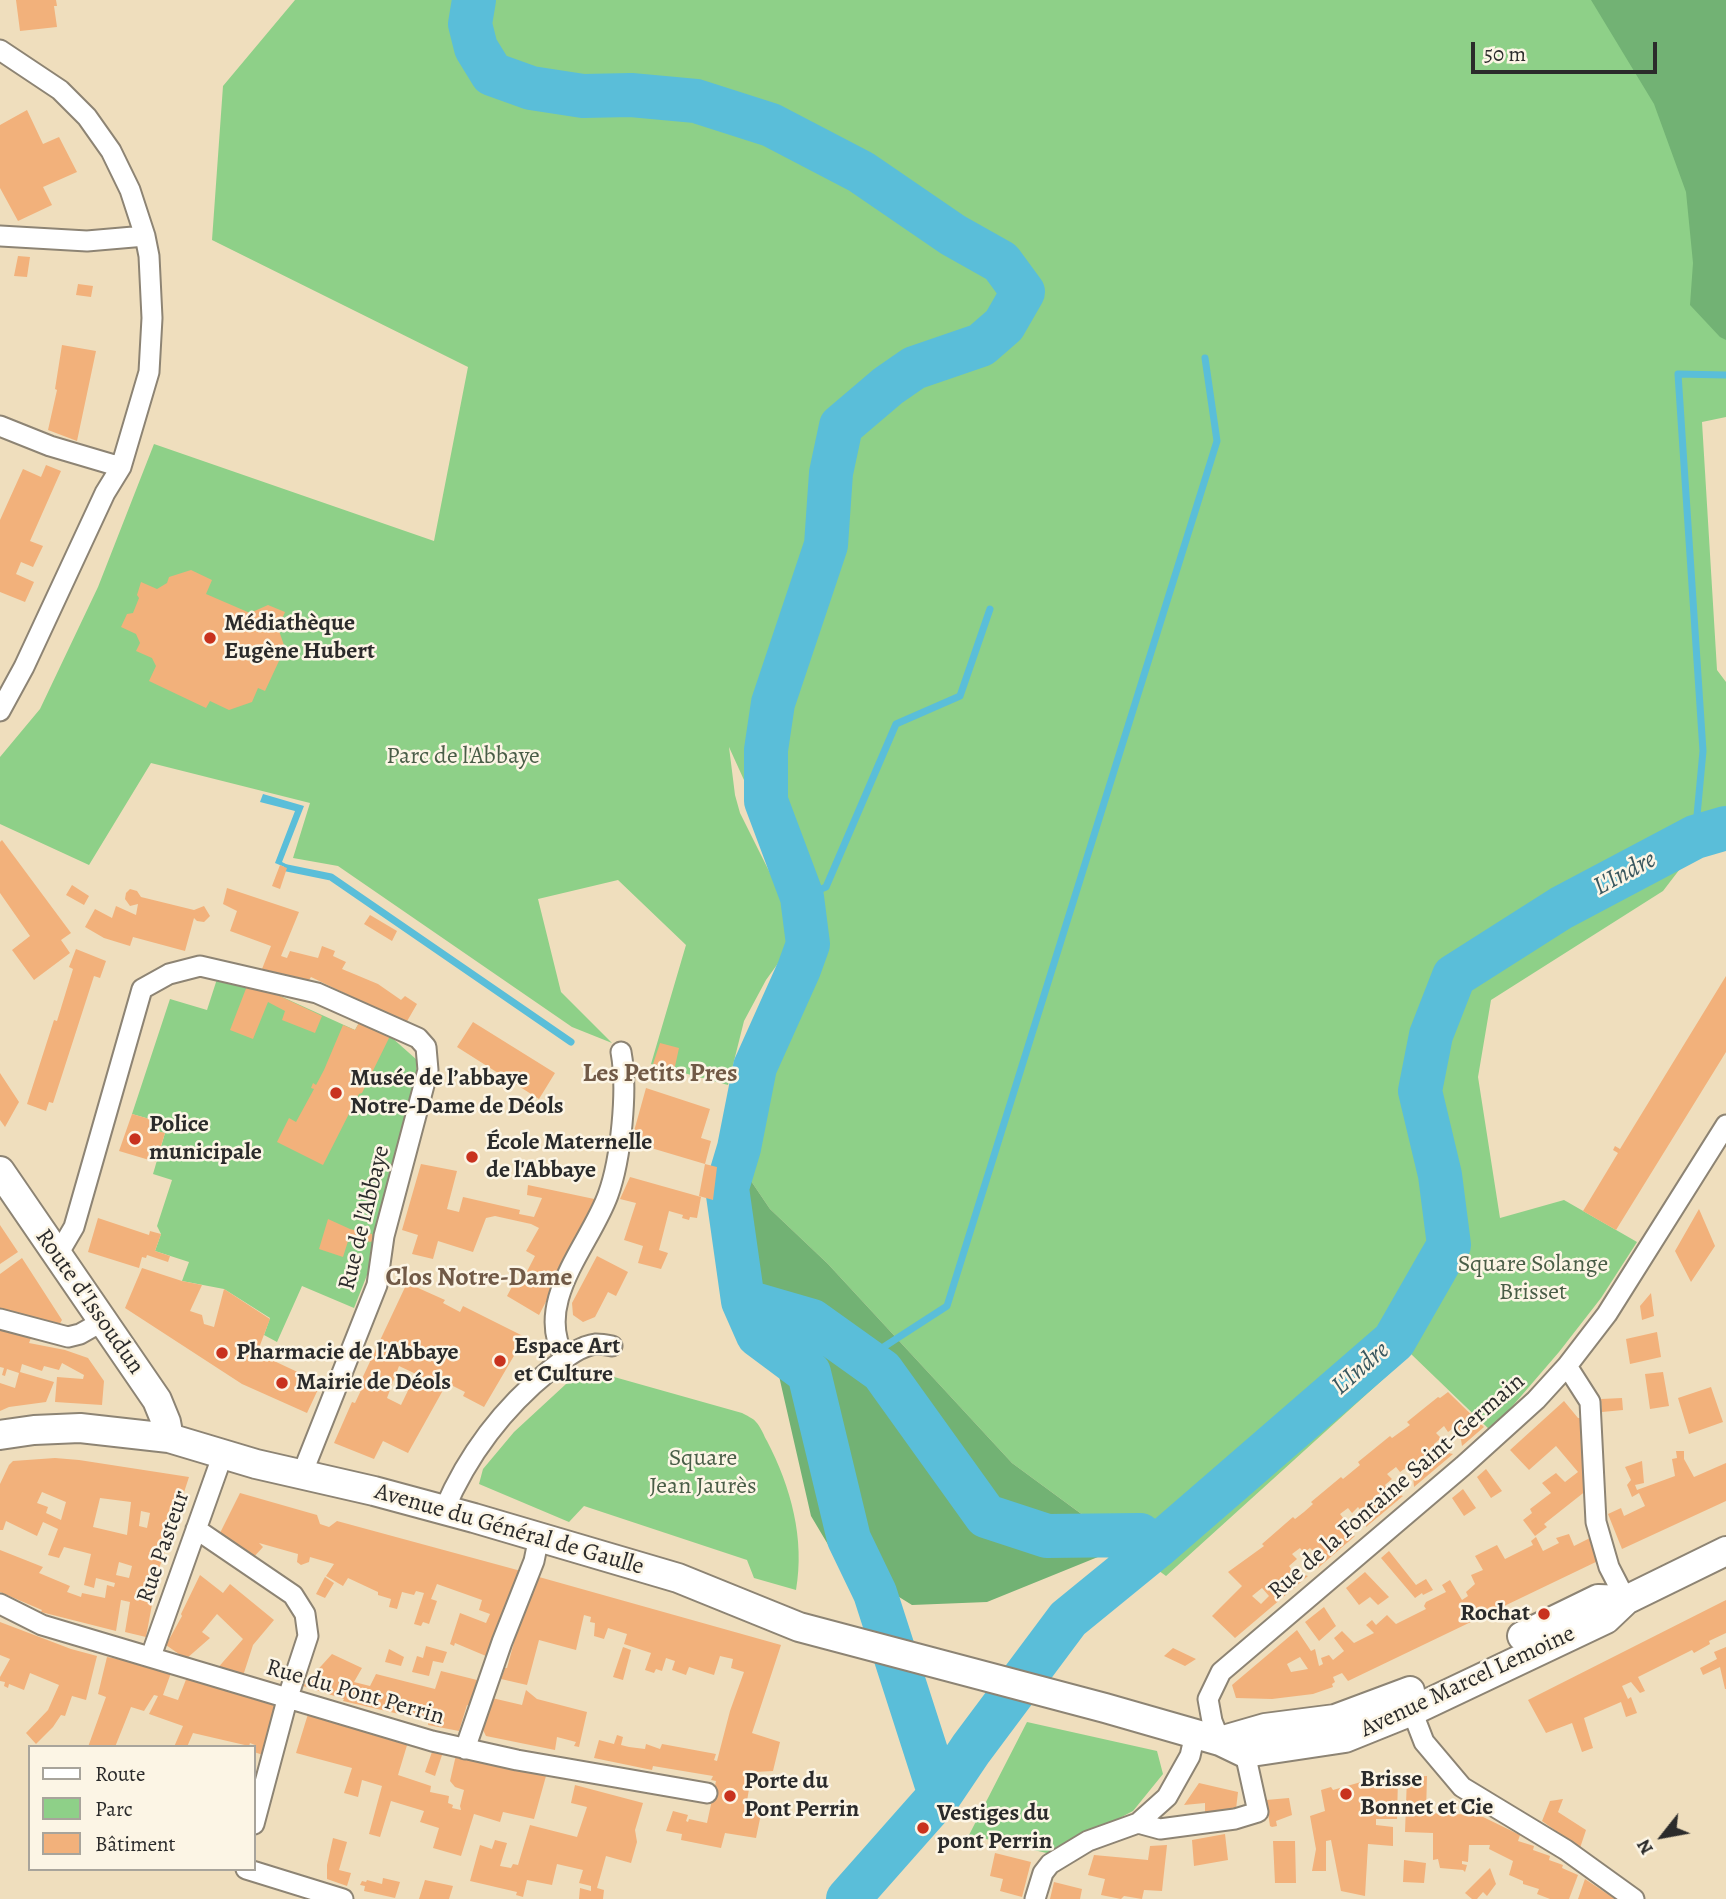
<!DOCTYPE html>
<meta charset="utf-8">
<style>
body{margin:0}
#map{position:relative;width:1726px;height:1899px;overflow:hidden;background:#efdebd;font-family:Alegreya,serif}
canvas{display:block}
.legend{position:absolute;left:28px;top:1745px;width:228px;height:126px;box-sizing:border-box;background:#fcf5e5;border:2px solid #a8a49b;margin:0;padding:9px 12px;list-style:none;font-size:21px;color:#2b2b2b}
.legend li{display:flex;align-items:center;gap:14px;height:35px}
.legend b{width:35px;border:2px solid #a8a49b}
.north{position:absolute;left:1628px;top:1801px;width:70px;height:70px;-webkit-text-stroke:5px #fcf5e5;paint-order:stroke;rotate:239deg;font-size:19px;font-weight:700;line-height:28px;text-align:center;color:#2b2b2b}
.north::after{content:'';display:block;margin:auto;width:24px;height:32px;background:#2b2b2b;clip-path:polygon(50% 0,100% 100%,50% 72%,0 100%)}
.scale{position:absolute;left:1471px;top:42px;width:186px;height:32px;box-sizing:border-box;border:4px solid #2b2b2b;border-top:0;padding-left:9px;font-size:21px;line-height:24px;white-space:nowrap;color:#2b2b2b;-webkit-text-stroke:5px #fcf5e5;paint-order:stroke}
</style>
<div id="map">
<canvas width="1726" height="1899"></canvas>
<ul class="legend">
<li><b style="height:9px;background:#fff"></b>Route</li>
<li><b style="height:19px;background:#8ed088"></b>Parc</li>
<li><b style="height:19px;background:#f2b17b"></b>Bâtiment</li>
</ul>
<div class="north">N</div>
<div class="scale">50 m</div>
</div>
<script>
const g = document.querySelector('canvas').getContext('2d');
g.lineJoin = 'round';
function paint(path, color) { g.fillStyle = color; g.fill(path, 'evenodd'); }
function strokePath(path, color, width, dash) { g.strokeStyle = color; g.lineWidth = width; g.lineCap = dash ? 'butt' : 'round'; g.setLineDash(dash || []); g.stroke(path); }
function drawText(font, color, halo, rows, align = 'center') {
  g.font = font + ' Alegreya,serif'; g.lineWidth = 5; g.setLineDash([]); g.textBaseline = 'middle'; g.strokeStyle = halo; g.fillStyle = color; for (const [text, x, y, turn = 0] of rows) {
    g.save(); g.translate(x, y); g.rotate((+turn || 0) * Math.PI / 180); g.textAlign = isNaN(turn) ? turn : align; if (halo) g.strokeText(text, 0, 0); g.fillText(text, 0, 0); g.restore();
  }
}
paint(new Path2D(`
 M295,0h1431v417l-24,5 15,248 9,12v127l-63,82 -172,109 -13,77 22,141 64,-18 73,42 -36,56 -42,54 -68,79 -80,-77 -245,222 -154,-113 -184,-199 -58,-55 -44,-65 92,-201 -89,-196 6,48 5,18 43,86 9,45 -26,36 -22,41 -16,64 -77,-21 35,-119 -68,-65 -80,19 23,93 51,51 -40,-16 -234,-161 -45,-8 17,-55 -159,-40 -62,102 -89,-41v-67l40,-48 58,-122 56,-143 280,97 34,-174 -256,-127 11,-154z
 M217,979l49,13 1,-2 88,40 5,-9 30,15 27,24 -2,33 -45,161 -1,16 -15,38 -52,-22 -25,56 -13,-7 6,-17 -46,-29 -42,-8 7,-19 -34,-11 6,-17 -4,-8 15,-46 -19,-6 12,-41 -8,-2 3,-9 -28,-8 38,-115 37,11z
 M600,1373l142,40c5,3 11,5 14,9 5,5 8,14 11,19 24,46 38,98 29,149l-42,-12 -7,-18 -163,-54 -15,16 -90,-38 4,-15 31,-37 52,-48z
 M1027,1722l130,29 6,23 -30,37 -82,43 -82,-19z`), '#8ed088');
paint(new Path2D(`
 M1591,0h135v340l-6,-3 -30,-32 3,-42 -7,-71 -32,-88z
 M726,1144l44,65 58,55 184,199 113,83 -138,56 -75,3 -76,-47 -25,-42z`), '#72b274');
paint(new Path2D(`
 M263,794l41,12 -22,56 6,3 -1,3 -12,-5 20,-52 -35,-9z`), '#5abed9');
strokePath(new Path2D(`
 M1695,837l8,-86 -25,-377 48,1
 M287,868l44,9 240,165
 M802,897l24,-10 70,-163 64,-28 30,-87
 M865,1359l82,-53 270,-865 -12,-83`), '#5abed9', 7);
strokePath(new Path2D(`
 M474,0l-4,24 6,24 16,26 39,14 52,8 48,-1 65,6 75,24 90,47 92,63 48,27 22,30 -19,33 -23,20 -67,23 -26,18 -47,40 -10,47 -5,72 -53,158 -7,47v51l36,96 6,47 -9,25 -44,98 -16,81 -12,40 16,113 15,34 51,38 40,166 26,54 65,202
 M743,1301l69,20 70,50 104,145 61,20 93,-1 15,13
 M848,1899l92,-104 31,-46 97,-130 87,-71 239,-207 55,-96 -9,-70 -20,-84 11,-56 23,-59 107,-68 134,-71 31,-9`), '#5abed9', 44);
paint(new Path2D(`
 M16,0h40l1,6h-3l3,21 -37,4z
 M27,110l16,34 16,-7 18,35 -34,15 9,18 -34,16 -18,-33v-63z
 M18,256l12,1 -3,20 -13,-1z
 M78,284l15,2 -2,11 -15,-2z
 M62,345l34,6 -19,90 -29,-11 9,-40 -2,-1z
 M46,465l15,6 -31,70 13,5 -10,21 -12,-5 -5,12 18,8 -9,20 -25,-10v-72l23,-51 18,8z
 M191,570l21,10 -6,14 44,19 18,-8 17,7 -7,16 7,20 -20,43 -7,-3 -6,14 -23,8 -19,-9 -4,7 -57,-27 7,-15 -4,-8 -16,-7 4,-8 -4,-9 -15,-7 6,-13 6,-1 6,-15 -2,-3 4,-13 16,7 10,-6 2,-6z
 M2,840l69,93 -10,7 9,13 -36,27 -22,-30 18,-14 -30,-43v-51z
 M280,865l7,3 -7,21 -8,-3z
 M72,885l17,11 -5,9 -18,-10z
 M227,888l72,24 -18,44 6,2 3,-7 28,7 4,-12 13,5 -2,5 13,6 -4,7 36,15 23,16 4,-4 12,8 -11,19 -12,-7 -2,4 -25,-16 -56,-27 -2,3 -47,-11 9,-23 -41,-15 7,-20 -14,-7z
 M130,889l7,2 4,6 53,13 10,-4 6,10 -6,6 -7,-1 -3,-3 -9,33 -52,-14 -3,9 -26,-8 -19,-11 10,-18 17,9 4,-12 20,9 2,-11 -8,2 -5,-7 1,-6z
 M370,915l27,16 -5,10 -28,-17z
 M76,949l30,12 -6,17 -6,-2 -41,127 -4,-1 -3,9 -19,-7 27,-84 3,1 16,-52 -4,-2z
 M1726,976v76l-110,178 -33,-19 35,-58 -5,-3 2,-4 5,3z
 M247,986l19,6 1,-2 55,26 -7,17 -33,-13 3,-9 -17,-9 -15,37 -23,-9z
 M360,1021l30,15 -28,57 -3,1 -36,71 -46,-23 12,-24 7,4 18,-33 -3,-1 2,-5 3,2 8,-15 19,-45 12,5z
 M473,1022l82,51 -16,26 -82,-52z
 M660,1043l19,5 -5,23 -21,-7z
 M0,1073l19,29 -14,25 -5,-7z
 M646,1088l64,21 -9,29 10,3 -6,23 -74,-22z
 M132,1114l28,8 -3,9 8,2 -9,29 -37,-11z
 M421,1164l36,7 -10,38 12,3 4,-15 57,13 -1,4 15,3 8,-19 -15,-3 1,-10 71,15 -60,115 -32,-19 7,-13 6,2 15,-29 -9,-5 13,-23 -8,-4 -36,-8 -9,2 -13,34 -35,-11 -5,18 -21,-5 6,-19 -16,-5z
 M705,1164l12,3 -4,33 -14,-4z
 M630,1177l71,20 -4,21 -7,-1 -1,3 -7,-2 1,-3 -14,-4 -10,39 9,3 -7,16 -23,-6 5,-17 -19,-6 12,-37 -16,-4z
 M1699,1209l16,37 -24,36 -16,-31z
 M98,1218l51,17 1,-4 11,3 -6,17 15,5 -2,6 -21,-7 -1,3 -4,-1 -3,11 -51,-16z
 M328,1219l22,10 22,5 1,7 -3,1 -18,-6 -3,2 -6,19 -24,-8z
 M0,1225l18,27 -18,12z
 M597,1256l31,16 -12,24 -8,-4 -13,25 -12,5 -10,-7 -1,-12z
 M22,1258l40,62 -6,10 -56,-18v-38z
 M142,1268l40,13 20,4 -12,26 12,4 2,9 10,3 10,-38 46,30 -13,34 64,30 -14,30 -65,-29 -117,-76z
 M407,1283l38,17 -2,3 17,9 3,-6 62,31 -41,70 -21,-11 2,-4 -18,-9 -39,70 -25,-12 -9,18 -40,-16 18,-41 3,1 8,-17 -4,-1zM399,1366l17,8 -15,31 -14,-7z
 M1651,1293l3,23 -12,4 -2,-14z
 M0,1327l31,11 -2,5 36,7 23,8 16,23 -2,24 -47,-3 2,-25 26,2 1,-4 -22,-12 -3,7 -15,-4 -2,5 -20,-7 -2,8 34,10 -8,20 -37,5 -9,4v-28l15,5 4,-15 -12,-4 -2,7 -3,-1 2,-7 -4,-1z
 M1657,1332l4,25 -31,7 -4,-25z
 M1663,1372l6,34 -19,3 -5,-35z
 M1711,1387l12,35 -34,12 -11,-36z
 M1448,1392l36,35 -22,19 -2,-13 -5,-6 -7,5 -4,-6 -8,7 5,5 -7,6 6,7 13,3 -39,33 -1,-11 -6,-9 -7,5 -4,-5 -9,7 5,5 -7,6 5,7 13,4 -37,31 -1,-11 -7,-9 -6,6 -4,-5 -8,6 4,5 -7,6 6,7 12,4 -37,32 -2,-14 -6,-6 -6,5 -4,-5 -8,6 5,5 -8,7 4,6 15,4 -73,62 -23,-22 30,-30 -14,-14 36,-26 -2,-2 31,-27 2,2 9,-7 9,-8 -2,-2 30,-25 2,2 17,-14 -2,-3 32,-26 2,2 18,-13 -3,-3 16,-13 15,-12 2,1zM1262,1588l7,8 -8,8 -9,-8z
 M1622,1398l1,12 -21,2 -1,-13z
 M1564,1401l14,17h4l5,72 -43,34 3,3 -12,9 -12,-16 9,-7 -2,-4 21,-16 -9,-10 14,-10 9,9 13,-10 -22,-26 -27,24 -19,-20z
 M1676,1451h8v8l10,18 32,-14v38l-104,48 -14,-35 13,-6 3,8 21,-10 -6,-13 -7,4 -5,-12 4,-5 -6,-13 17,-6 2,22 -9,2 2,5 38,-14 -3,-17 5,-1z
 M55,1458l24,2 110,17 -31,95 -12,65 -21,-5 5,-30 -9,-2 -5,31 -75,-19 1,-2 -42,-18v-42l43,17 -4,6 31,13 -3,6 14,5 1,-4 23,5 2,-13 7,2 1,-4 -19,-5 -2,10 -10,-3 7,-31 -27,-7 -5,11 -11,-3 10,-26 -15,-7 -6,14 -31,-15 -3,9h-3v-46l9,-19 4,-4zM42,1492l24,10 -5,18 -15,-7 2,-6 -11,-4zM100,1498l31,4 -4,33 -34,-8zM141,1511l9,2 -3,15 -8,-2zM119,1562l13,4 -3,12 -13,-3z
 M1486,1469l16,22 -11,7 -14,-21z
 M1463,1489l13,19 -12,8 -12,-18z
 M240,1493l77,22 3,9 9,3 8,-6 184,50 -35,85 -31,-13 -1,3 -4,-2 10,-31 26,10 4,-9 -11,-4 3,-10 -45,-16 -6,15 6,2 -8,23 -6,-2 -2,4 -7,-2 10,-31 -8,-2 -2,4 -12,-3 -5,17 -8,-2 2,-8 -13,-4v-3l-30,-14 -5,8 -17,-10 8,-12 -24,-7 -1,5 -8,3 -4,-3 1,-8 -39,-11 4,4 -11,12 -33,-24z
 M1569,1534l5,12 16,-8 10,22 -252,121 -6,-8 -9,4 2,5 -3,2 1,3 -20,7 -41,5 -36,-1 -4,-13 65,-55 14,21 4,-2 4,17 4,-2 -2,-6 8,-3 4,5 11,-9 -10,-13 8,-7 12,12 20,-10 -8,-8 6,-5 4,5 11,-10 9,9 30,-15 -2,-3 2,-4 20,-10 -4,-7 8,-5 12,20 6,-4 -2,-4 9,-8 -4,-9 12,-5 -8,-14 22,-11 8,14 28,-14 -2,-4 5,-4 7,14 16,-8 -3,-5zM1300,1657l8,12 -17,3 -4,-8z
 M1389,1551l27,34 10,-6 7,11 -10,5 -1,-2 -7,5 -34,-40z
 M1365,1572l24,25 -11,8 -8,-8 -11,8 -13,-17z
 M200,1575l23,18 7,-9 44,36 -21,25 -11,34 -26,-9 27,-31 -26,-25 -15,18 8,6 -24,21 -20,-14 16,-29 -1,-2z
 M325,1577l9,6 -9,15 -9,-4z
 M539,1577l242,68 -29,88 28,9 -7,29 -19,1 -2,12 -3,5 -3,18 16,2 -6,29 -31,-5 -4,15 -40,-8 1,-6 -16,-3 7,-20 15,4 -2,6 2,1 1,-3 18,4 9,-42 -5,-1 2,-4 -60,-10 -1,4 -58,-12 5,-18 15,4 3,-9 6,2 -2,8 8,2 16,2 1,-5 14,5 2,-5 54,10 -2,6 3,1 13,-50 14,-39 -13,-4 2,-9 -13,-3 -6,19 -25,-8 -3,8 -14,-5 3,-9 -9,-3 -4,13 -6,-2 -2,4 -9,-3 6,-17 -27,-9 3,-10 -19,-6 -4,11 -10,-3 1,-13 -5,-1 1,-5 -7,-2 -8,35 -37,-10 -12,45 -26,-6 4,-11h2l9,-33z
 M1726,1600v33l-17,8 1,3 -16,9 -2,-3 -54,27 7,14 -5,2 -9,-11 -9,4 6,13 3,-2 6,16 -11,4 -5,-15 -37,16 9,30 -11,4 -10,-29 -26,10 -18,-33z
 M1324,1607l12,19 -17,15 -14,-19z
 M0,1622l71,27 26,7 -11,44 -14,-4 -7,20 -4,-1 -8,12 -17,17 -10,-11 22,-23 11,-25 -29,-12 -6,17 -15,-6 -1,4 -4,-2 1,-4 -5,-1v-4l10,-18 -10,-4z
 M426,1646l21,6 -4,11 -10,-2 -4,15 -17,-4 5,-16 6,2z
 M623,1647l8,3 -8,30 -10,-3z
 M1726,1647v42h-1l-5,-22 -17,8 -3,-7 17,-9 -3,-7z
 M1173,1648l23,11 -11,7 -21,-10z
 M389,1649l15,8 -3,9 -16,-4z
 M332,1654l30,14 -8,14 16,4 6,-12 59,15 6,-18 36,9 -7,26 -3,-1 -8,26 -31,-6 1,-4 -86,-20 1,-2 -41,-13z
 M107,1657l27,5 37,11 -8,22 15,5 9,-23 95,30 -19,48 -9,-3 1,-7 -5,-2 -1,3 -56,-13 -6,14h-13l9,-21 -34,-12 9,-18 -4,-1 -10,16 -13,-4 -16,40h-27l18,-50 -8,-3z
 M526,1690l11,9 50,13 -8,35 -5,-1 2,-4 -19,-5 -2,13 -69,-14 -3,-6 9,-32 30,7z
 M308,1714l100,28 -10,33 33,11 -1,6 19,4 -1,7 5,2 -1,3 9,2 -1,-4 4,-16 -9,-3 -5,-6 6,-26 90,21 -12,43 -31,-7 -3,10 -26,-8 -13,42 -28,-8 6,-20 -19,-6 4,-11 -33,-10 -11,36 -11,-3 13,-48 -20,-6 -4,17 -14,-4 8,-25 -56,-15z
 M433,1749l10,3 -8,24 -10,-4z
 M1427,1776l-1,37 53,2 41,20 -2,6 16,5 -1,4 17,6 -1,4 14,5 -1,3 16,7 -9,24h-19l-13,-5 2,-5 -16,-5v-3l-14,-6 4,-14 -24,-12 1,-4h-21l-1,17 -6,-1v3l5,1 -2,7 -2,-2 -23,-2 -2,-9 -5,1v-27l-28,-1 2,-55z
 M1368,1778h30l-1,41h-21v6l17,2v19l-25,-2 -3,52 -24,-5 -10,-51 -5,1v30h-14l4,-22 -6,-33 15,-5 -4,-21 10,-3 2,3 35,-10z
 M1199,1783l39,9 -2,17 -31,7v-13l-21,2z
 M575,1785l68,18 -8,27 2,12 -6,21 -25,-7 -9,32 7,2 -1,9h-24l1,-11 11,3v-5l-12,-3 4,-13 -26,-6 -5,21 -25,-5 -4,17 -7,-2 1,-3 -47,-11 10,-36 12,4 3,-9 12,3 -7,23 11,2 2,-4 5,1 12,-40 47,12 10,-30 -16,-4z
 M1289,1798l3,17 -16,6 1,5 -5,1 -2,-1 -4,-26z
 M1563,1799l-5,13 28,18 -6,18 -38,-27 8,-20z
 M1225,1834l3,26 -34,6 -2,-26z
 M333,1838l14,4 -8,28 12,3 -4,13 -20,-7v-14z
 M1273,1841h22l1,42h-21z
 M1167,1845l-5,46 -18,-1 -2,9 -18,-3 -3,3 -20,-4 4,-16 -17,-4 6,-20 54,5 2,-14z
 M995,1853l36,9 -9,35 -22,-6 3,-12 -13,-3z
 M1404,1860l22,3 -2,20 -21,-1z
 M1490,1868l6,16 -9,12 -4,-4 -6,7h-5l-7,-6z
 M383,1878l17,4 -5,16 -31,-7 1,-5 -5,-1 2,-4 4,1 1,-2 15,4z
 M1585,1879l30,20h-37z
 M425,1880l28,6 -4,13h-30z
 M1054,1882l28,7 -2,10h-30z`), '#f2b17b');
const street = new Path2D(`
 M0,50l60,40 27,27 24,34 19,39 15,46 4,20 3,62 -3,54 -28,95 -16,26 -81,174 -24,44
 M0,236l87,5 58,-5
 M0,426l50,20 71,21
 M57,1256l17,-29 68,-238 27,-15 31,-8 117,27 101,45 8,9 2,23 -44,166 -7,49 -75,189
 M0,1319l68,18 12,-3 23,-13
 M565,1358c-33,-55 25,-113 43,-163 13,-36 20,-105 13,-143
 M1567,1366l23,36 6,120 13,45 17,33
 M444,1510c24,-56 59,-102 106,-140 13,-10 29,-24 46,-26 5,0 11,1 16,2
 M196,1529l97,66 12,19 3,22 -21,64 -33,124
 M0,1604l42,21 390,116 85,19 190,33
 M151,1656l72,-202
 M1412,1711l12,31 38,45 104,63 68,49
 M1220,1741l-8,-20 -4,-22 13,-27 242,-206 73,-66 31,-34 40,-52 119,-189
 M465,1749l37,-107 32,-81 5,-24
 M1138,1823l22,6 75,-10 23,-7 -13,-59
 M246,1869l97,30
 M1035,1899l8,-26 7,-9 38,-23 50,-18 29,-26 23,-41 5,-22`);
const secondary = new Path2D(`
 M0,1171l157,229 9,22 3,16
 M0,1435l34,-5 46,-2 89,10 87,26 118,27 100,27 204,60 121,49 306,81 115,33 25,12 100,-15 67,-27 194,-92 20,-19 100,-49
 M1522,1636l76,-37 28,1
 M1220,1741l45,-13 70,-9 75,-28`);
strokePath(street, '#8d8474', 23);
strokePath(secondary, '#8d8474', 32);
strokePath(street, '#fff', 19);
strokePath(secondary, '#fff', 28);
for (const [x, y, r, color] of [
 [210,638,7,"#c8321e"],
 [336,1093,7,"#c8321e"],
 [135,1139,7,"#c8321e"],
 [472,1157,7,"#c8321e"],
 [222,1353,7,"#c8321e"],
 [500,1361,7,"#c8321e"],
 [282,1383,7,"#c8321e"],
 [1544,1614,7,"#c8321e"],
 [1346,1794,7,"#c8321e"],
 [730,1796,7,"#c8321e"],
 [923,1828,7,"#c8321e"]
]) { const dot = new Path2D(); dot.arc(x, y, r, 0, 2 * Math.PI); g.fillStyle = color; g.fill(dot); strokePath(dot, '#fcf5e5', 2.5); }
drawText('bold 24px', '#2b2b2b', '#fcf5e5', [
 ["Médiathèque",224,624],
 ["Eugène Hubert",224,652],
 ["Musée de l’abbaye",350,1079],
 ["Notre-Dame de Déols",350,1107],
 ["Police",149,1125],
 ["municipale",149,1153],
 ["École Maternelle",486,1143],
 ["de l'Abbaye",486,1171],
 ["Espace Art",514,1347],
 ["et Culture",514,1375],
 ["Pharmacie de l'Abbaye",236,1353],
 ["Mairie de Déols",296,1383],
 ["Rochat",1530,1614,"right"],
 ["Brisse",1360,1780],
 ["Bonnet et Cie",1360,1808],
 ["Porte du",744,1782],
 ["Pont Perrin",744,1810],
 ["Vestiges du",937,1814],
 ["pont Perrin",937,1842]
], 'left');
drawText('24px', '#495d47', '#fcf5e5', [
 ["Parc de l'Abbaye",463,757],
 ["Square Solange",1533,1265],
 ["Brisset",1533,1293],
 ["Square",703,1459],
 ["Jean Jaurès",703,1487]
]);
drawText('24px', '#2b2b2b', '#fcf5e5', [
 ["Rue de l'Abbaye",365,1218,-76],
 ["Route d'Issoudun",89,1302,55],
 ["Rue de la Fontaine Saint-Germain",1397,1487,-41],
 ["Avenue du Général de Gaulle",509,1530,16],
 ["Rue Pasteur",164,1547,-71],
 ["Avenue Marcel Lemoine",1468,1682,-25],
 ["Rue du Pont Perrin",355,1693,16]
]);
drawText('italic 26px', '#39575f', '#fcf5e5', [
 ["L'Indre",1625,874,-28],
 ["L'Indre",1361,1369,-41]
]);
drawText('bold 26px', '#715a47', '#fcf5e5', [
 ["Les Petits Pres",660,1075],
 ["Clos Notre-Dame",479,1279]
]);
</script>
